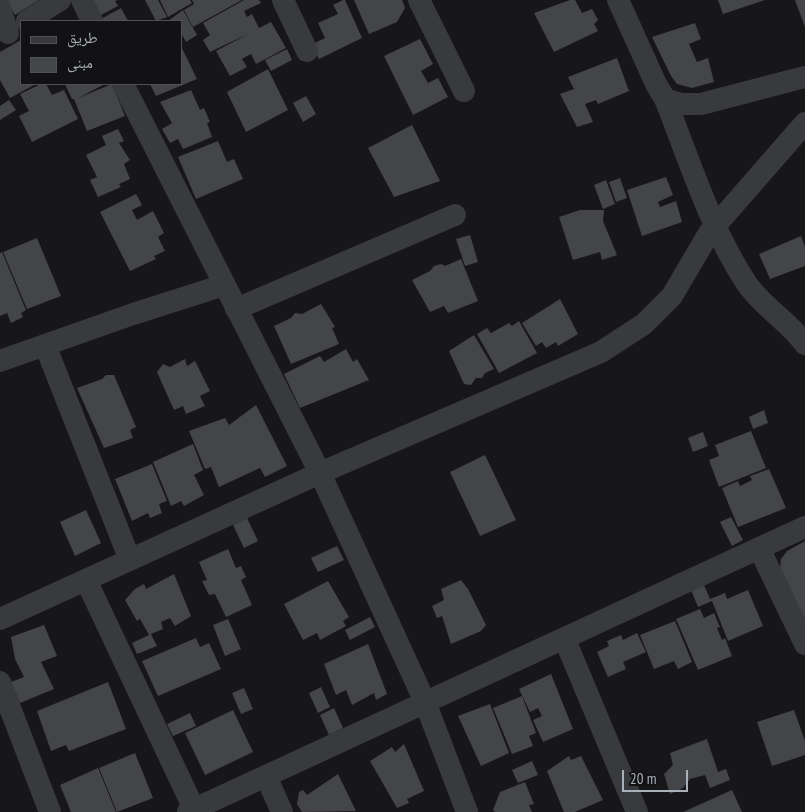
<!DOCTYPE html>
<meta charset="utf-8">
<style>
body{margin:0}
#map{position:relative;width:805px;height:812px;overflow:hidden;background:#171719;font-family:"PT Sans Narrow","Noto Naskh Arabic",sans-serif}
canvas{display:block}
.legend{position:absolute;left:20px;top:20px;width:162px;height:65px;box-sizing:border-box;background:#121214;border:1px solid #4f5156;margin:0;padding:6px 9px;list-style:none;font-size:15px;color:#aab0b8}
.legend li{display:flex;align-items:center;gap:10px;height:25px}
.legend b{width:25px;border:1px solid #4f5156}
.scale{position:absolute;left:622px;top:770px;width:66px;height:22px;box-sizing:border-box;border:2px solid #aab0b8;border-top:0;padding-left:6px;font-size:15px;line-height:18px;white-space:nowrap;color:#aab0b8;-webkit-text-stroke:4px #121214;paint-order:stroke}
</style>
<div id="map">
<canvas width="805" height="812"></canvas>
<ul class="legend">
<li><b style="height:6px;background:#383a3e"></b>طريق</li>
<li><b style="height:14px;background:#444549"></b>مبنى</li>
</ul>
<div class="scale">20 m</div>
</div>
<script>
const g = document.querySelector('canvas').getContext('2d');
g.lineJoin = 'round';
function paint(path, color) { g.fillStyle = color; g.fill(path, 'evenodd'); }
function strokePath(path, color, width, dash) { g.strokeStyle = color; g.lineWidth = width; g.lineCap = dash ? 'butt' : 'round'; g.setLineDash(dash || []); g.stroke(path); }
paint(new Path2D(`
 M7,0h32l-24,15z
 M90,0h28l-3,1 3,5 -19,10z
 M145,0h13l9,17 -11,4z
 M160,0h30l2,3 -24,14z
 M192,0h50l-49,27 -9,-17 10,-6z
 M244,0h15l2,3 -17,8 3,6 5,-3 7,14 12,-6 15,26 -30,16 -5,-10 -9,5 5,8 -17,9 -14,-25 34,-18 -40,19 -7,-12 7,-5 -7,-12z
 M343,0h2l17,38 -43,21 -8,-14 14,-7 -7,-15 20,-9 -5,-9z
 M354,0h48l3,8 -8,14 -28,12z
 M570,0h5l7,13 10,-4 6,11 -4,4 4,7 -44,21 -20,-39z
 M718,0h47l-42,14z
 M795,0h10v27z
 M121,8l7,13h-26l-1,-2z
 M183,10l14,25 -11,7 -5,-9v-12h-13z
 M695,23l6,16 -12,5 8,18 11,-4 6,24 -22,6 -15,-4 -6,-8 -19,-39z
 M420,39l13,25 -12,7 7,12 10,-5 10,19 -35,18 -29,-59z
 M21,40v44h15l-26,14 -10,-18v-28z
 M181,46l16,33 -41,17 -6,-12h31z
 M287,49l5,11 -21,11 -6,-11z
 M617,58l12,33 -31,13 -2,-4 -11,4 8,18 -16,5 -17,-33 14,-5 -6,-12z
 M268,69l20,41 -42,22 -19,-40z
 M41,84h5l6,11 12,-5 14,29 -46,23 -13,-26 10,-5 -9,-17z
 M65,84h40l-27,14 34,-14 13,32 -38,15 -13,-32h-2z
 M191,90l9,20 4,-2 6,14 -3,1 5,14 -29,12 -5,-10 -8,4 -8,-14 10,-6 -12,-21z
 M306,96l10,18 -13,8 -10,-19z
 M9,100l7,10 -16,10v-14z
 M412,125l28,56 -46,16 -26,-49z
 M118,129l6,12 -5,2 11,17 -6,4 6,15 -11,5 2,3 -23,10 -8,-17 7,-3 -11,-22 20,-10 -4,-9z
 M218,141l9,21 7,-3 9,20 -47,20 -18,-42z
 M666,177l7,18 -15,7 2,5 16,-6 6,21 -40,14 -15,-46z
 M620,178l7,20 -11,4 -7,-20z
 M606,180l9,24 -12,5 -9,-24z
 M136,194l6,11 -10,5 5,10 16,-9 11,22 -6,4 7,14 -11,5 2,3 -26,12 -30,-59z
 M580,210h24l-1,11 14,34 -15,5 -2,-8 -27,8 -14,-43z
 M470,235l8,27 -13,4 -9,-27z
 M801,236l4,11v19l-35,13 -11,-25z
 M37,238l24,58 -34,13 -24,-57z
 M2,252l24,58 -5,3 2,4 -12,6 -4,-10 -7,3v-63z
 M461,259l17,42 -30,12 -4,-7 -14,6 -18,-32 18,-9 4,-5 7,-2 4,2z
 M560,299l18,35 -20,12 -2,-4 -10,6 -4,-6 -6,4 -14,-23z
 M321,304l14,23 -3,1 7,16 -48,20 -17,-38 17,-8 4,-5 7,1z
 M519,321l18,32 -38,20 -22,-39 10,-6 4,5 18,-10 3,3z
 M474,335l20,34 -9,4 -3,5h-6l-5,7 -7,-1 -15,-33z
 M346,349l7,13 4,-3 12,21 -69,28 -16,-34 36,-18 4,6z
 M185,359l2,7 8,-5 15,30 -10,5 5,10 -19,8 -3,-8 -9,4 -17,-38 6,-8 7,3z
 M106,375h8l22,52 -6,3 3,8 -29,10 -27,-60 25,-9z
 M256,405l31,61 -22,11 -5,-9 -41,19 -8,-20 -6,2 -16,-38 36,-13 4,7z
 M764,410l4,13 -15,6 -4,-12z
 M751,431l15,37 -47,19 -10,-27 10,-4 -4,-11z
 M703,432l5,14 -15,6 -5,-14z
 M193,444l10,26 -9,5 10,20 -20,11 -3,-5 -10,5 -18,-44z
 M485,455l31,65 -36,16 -30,-64z
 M152,464l15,37 -8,3 3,9 -12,5 -2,-5 -16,8 -17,-42z
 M769,469l17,39 -48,19 -16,-39 16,-7 2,5 12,-6 -2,-4z
 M86,510l15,33 -26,13 -15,-34z
 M731,517l12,23 -11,6 -12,-24z
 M247,518l11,23 -14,7 -11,-23z
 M805,541v80l-25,-52 1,-10 6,-8z
 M337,546l7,14 -26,12 -7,-14z
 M228,549l8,19 5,-2 5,11 -5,3 11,25 -26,12 -11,-23 -6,1 -7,-14 5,-1 -8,-18z
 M174,574l17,42 -16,10 -5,-8 -9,4 2,7 -12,5 6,12 -20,8 -5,-11 17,-8 -9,-16 -3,2 -12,-21 10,-11 9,-5 2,5z
 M461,580l7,9 18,36 -5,6 -30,13 -9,-28 -5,2 -5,-12 12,-6 -3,-11z
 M328,581l21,36 -6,4 3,5 -26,14 -3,-7 -14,7 -19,-36z
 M704,585l6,14 15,-6 2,6 21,-9 15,36 -35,15 -16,-40 -14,6 -7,-17z
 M700,609l4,9 10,-5 6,14 -3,1 5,12 3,-2 7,18 -34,14 -22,-51z
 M370,617l5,10 -25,13 -5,-10z
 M228,619l13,30 -16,7 -12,-31z
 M675,621l17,41 -14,7 -4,-8 -20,8 -14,-34z
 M44,625l13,31 -16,6 13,27 -34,14 -9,-21 13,-5 -9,-18 -4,-22z
 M637,633l9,19 -23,10 3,7 -18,8 -11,-25 12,-6 -2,-5 14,-6 2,5z
 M196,638l4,9 9,-4 12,26 -63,27 -16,-35z
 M368,644l19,50 -11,6 -2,-7 -22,12 -6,-15 -10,5 -12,-31z
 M551,674l22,55 -30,13 -10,-22 9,-4 -4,-8 -8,4 -11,-23z
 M108,682l18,47 -57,22 -3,-6 -15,6 -14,-40z
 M321,687l9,20 -12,6 -9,-20z
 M244,688l9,21 -12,5 -9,-21z
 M522,696l14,37 -7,3 4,10 -21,8 -19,-46z
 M490,704l19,49 -28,13 -23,-50z
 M334,708l9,20 -14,7 -9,-20z
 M233,710l20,42 -48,23 -20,-42z
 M794,710l11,31v14l-33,11 -15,-44z
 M190,713l6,13 -23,10 -6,-12z
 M707,739l11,33 8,-3 4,11 -20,8 -5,-13 -15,4 -7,9 -13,6 -6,-20 9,-9 -3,-12z
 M404,744l20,47 -17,8 2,4 -12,5 -27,-47 22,-14 3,5z
 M135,753l18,45 -36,14 -18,-44z
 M569,756l2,4 10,-4 22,44 -28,12h-11l-17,-41z
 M532,761l6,14 -20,8 -6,-13z
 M98,768l18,44h-45l-11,-27z
 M338,774l18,37 -54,1 -5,-8 2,-12 4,-2 4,5z
 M525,782l9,22 -5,1 3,7h-37l-2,-2 7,-18z
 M732,790l10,22h-59z`), '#444549');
strokePath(new Path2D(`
 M82,0l10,21
 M283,0l24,51
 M419,0l45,91
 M618,0l38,84 9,15 16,5h20l104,-27
 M0,8l8,25
 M27,21l33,-21
 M123,84l197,389 105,229 42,110
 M665,99c24,60 46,131 82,185 16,23 41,37 58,60
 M236,309l219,-94
 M45,345l85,215
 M0,361l133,-47 91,-29
 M759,548l46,96
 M86,580l108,229
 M0,619l320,-146 281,-121 43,-28 28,-28 37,-63 96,-110
 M565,640l72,172
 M0,682l50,130
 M266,776l16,36
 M188,812l617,-285`), '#383a3e', 22);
</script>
